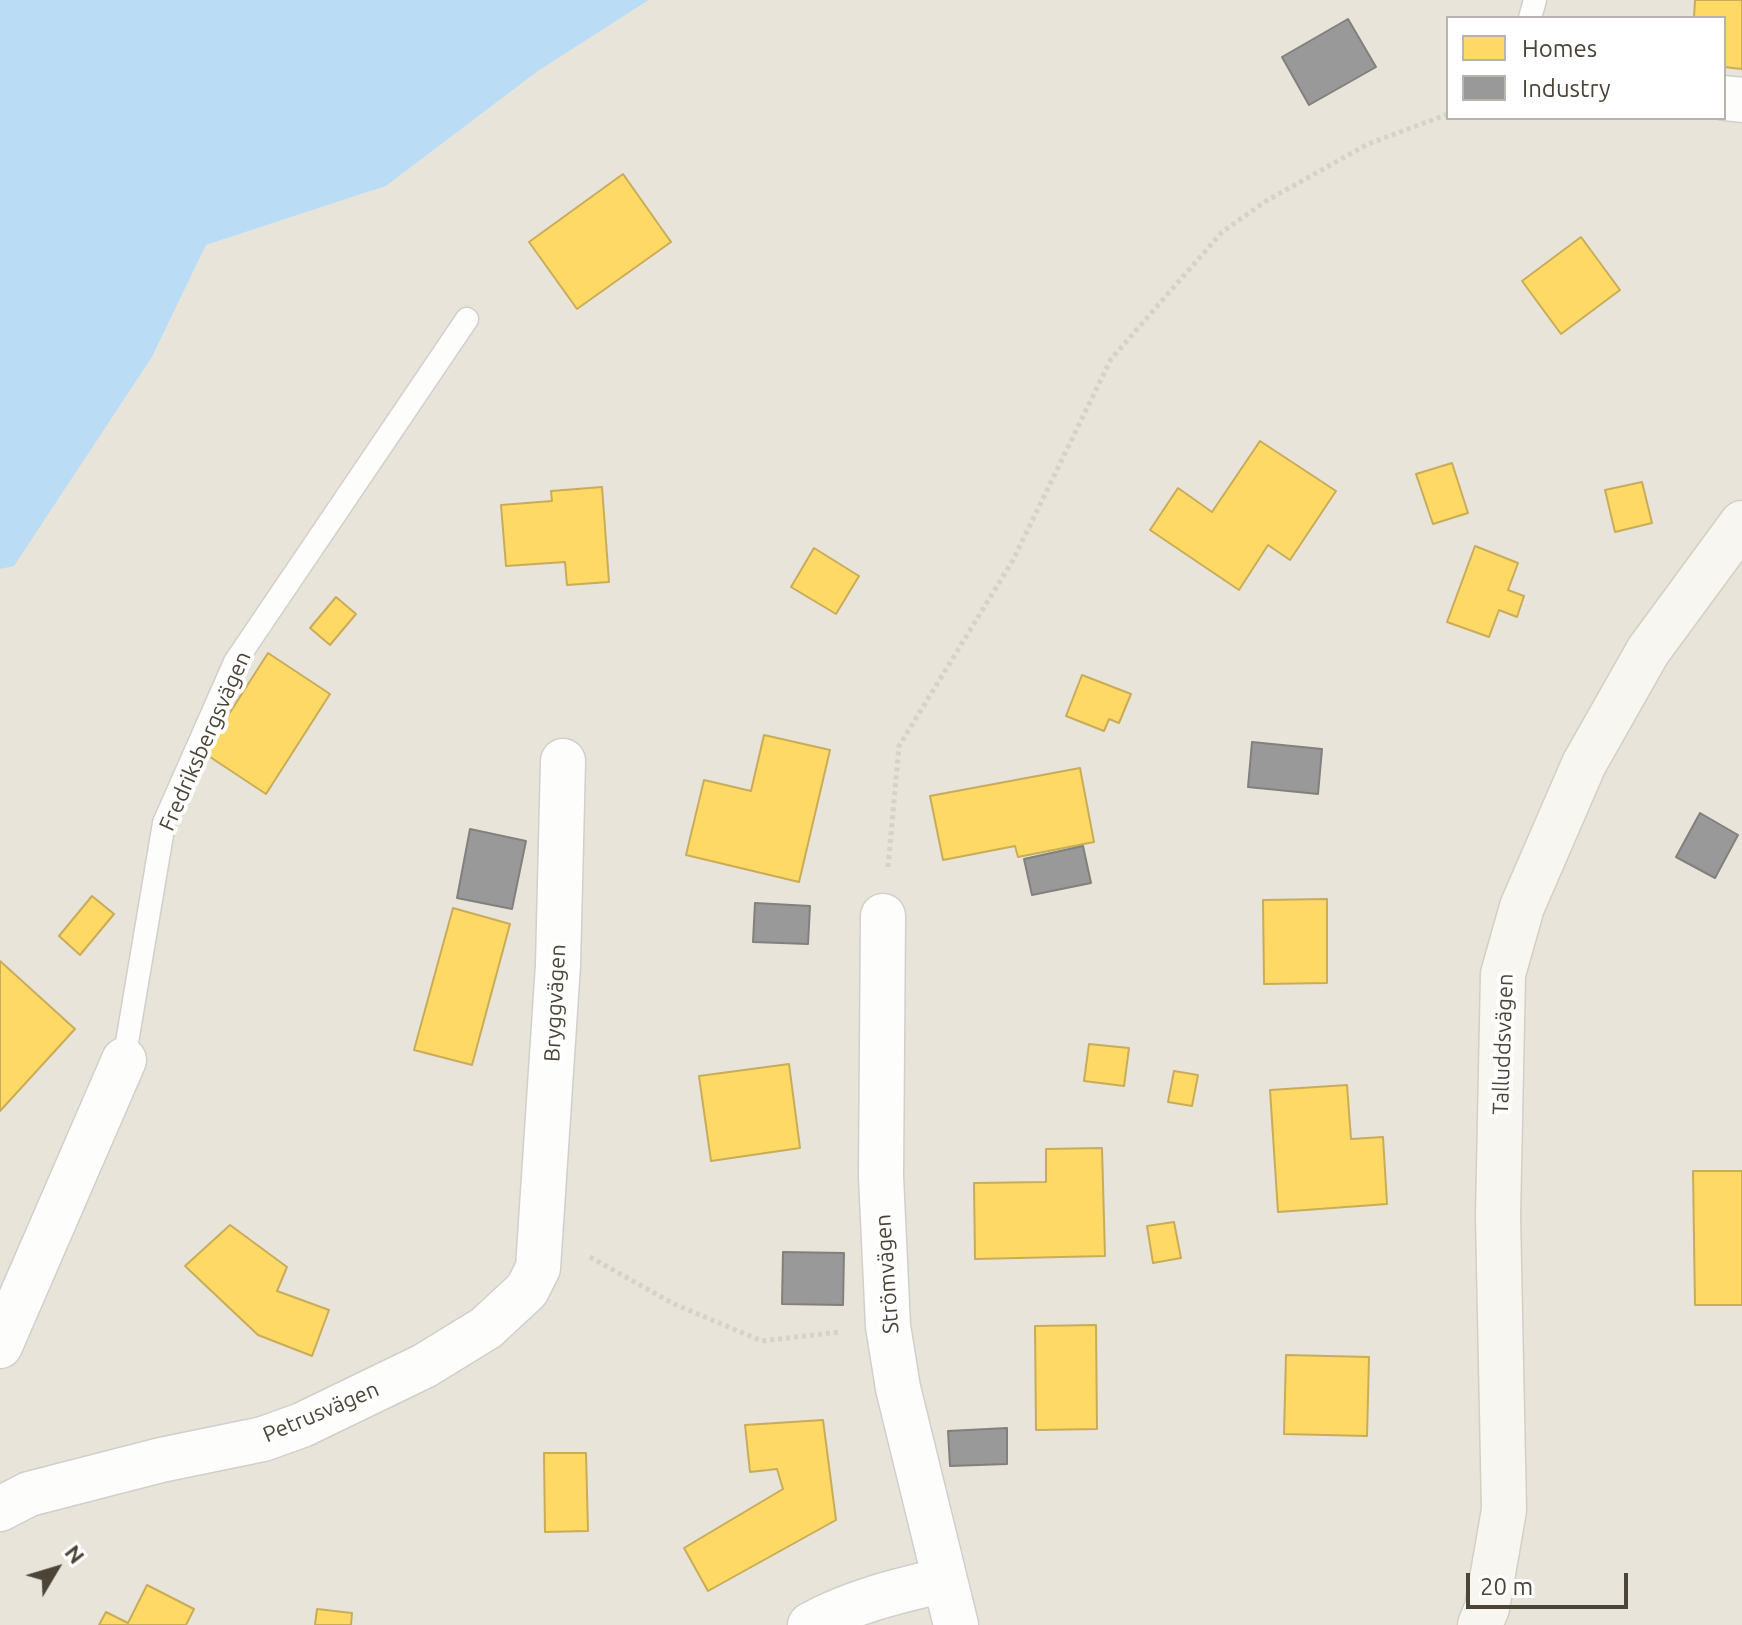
<!DOCTYPE html>
<meta charset="utf-8">
<style>
body{margin:0}
#map{position:relative;width:1742px;height:1625px;overflow:hidden;background:#f3f2ed;font-family:Ubuntu,sans-serif}
canvas{display:block}
.legend{position:absolute;left:1446px;top:16px;width:280px;height:104px;box-sizing:border-box;background:#fff;border:2px solid #b7b4af;margin:0;padding:10px 14px;list-style:none;font-size:24px;color:#4b4437}
.legend li{display:flex;align-items:center;gap:16px;height:40px}
.legend b{width:40px;border:2px solid #b7b4af}
.north{position:absolute;left:16px;top:1529px;width:80px;height:80px;-webkit-text-stroke:6px #fff;paint-order:stroke;rotate:52deg;font-size:22px;font-weight:700;line-height:32px;text-align:center;color:#4b4437}
.north::after{content:'';display:block;margin:auto;width:28px;height:36px;background:#4b4437;clip-path:polygon(50% 0,100% 100%,50% 72%,0 100%)}
.scale{position:absolute;left:1466px;top:1573px;width:162px;height:36px;box-sizing:border-box;border:4px solid #4b4437;border-top:0;padding-left:10px;font-size:24px;line-height:28px;white-space:nowrap;color:#4b4437;-webkit-text-stroke:6px #fff;paint-order:stroke}
</style>
<div id="map">
<canvas width="1742" height="1625"></canvas>
<ul class="legend">
<li><b style="height:22px;background:#ffd966"></b>Homes</li>
<li><b style="height:22px;background:#999"></b>Industry</li>
</ul>
<div class="north">N</div>
<div class="scale">20 m</div>
</div>
<script>
const g = document.querySelector('canvas').getContext('2d');
g.lineJoin = 'round';
function paint(path, color) { g.fillStyle = color; g.fill(path, 'evenodd'); }
function strokePath(path, color, width, dash) { g.strokeStyle = color; g.lineWidth = width; g.lineCap = dash ? 'butt' : 'round'; g.setLineDash(dash || []); g.stroke(path); }
function drawText(font, color, halo, rows, align = 'center') {
  g.font = font + ' Ubuntu,sans-serif'; g.lineWidth = 8; g.setLineDash([]); g.textBaseline = 'middle'; g.strokeStyle = halo; g.fillStyle = color; for (const [text, x, y, turn = 0] of rows) {
    g.save(); g.translate(x, y); g.rotate((+turn || 0) * Math.PI / 180); g.textAlign = isNaN(turn) ? turn : align; if (halo) g.strokeText(text, 0, 0); g.fillText(text, 0, 0); g.restore();
  }
}
paint(new Path2D(`
 M649,0h1093v1625h-1742v-1056l14,-4 138,-208 54,-112 180,-59 152,-115zM1448,18h276v100h-276z`), '#e8e4da');
paint(new Path2D(`
 M0,0h649l-111,71 -152,115 -180,59 -54,112 -138,209 -14,3z`), '#badcf5');
const homes = new Path2D(`
 M1695,0h47v69l-18,-2v-49h-30z
 M623,174l48,68 -94,67 -48,-67z
 M1581,237l39,53 -59,44 -39,-53z
 M1260,441l76,50 -46,69 -22,-15 -29,45 -89,-60 28,-42 34,24z
 M1452,463l16,50 -35,11 -17,-50z
 M1642,482l10,41 -37,9 -10,-42z
 M602,487l7,95 -42,3 -2,-23 -59,4 -5,-61 51,-4 -1,-10z
 M1475,546l43,17 -10,27 16,6 -7,21 -18,-7 -10,27 -42,-15z
 M814,548l45,28 -23,38 -45,-27z
 M336,597l20,17 -26,31 -20,-17z
 M268,653l62,41 -64,100 -62,-41z
 M1082,675l49,19 -12,29 -10,-4 -5,12 -38,-15z
 M764,735l66,15 -31,132 -113,-27 18,-75 47,11z
 M1080,768l14,74 -76,15 -3,-11 -72,14 -13,-64z
 M92,896l22,18 -34,41 -21,-19z
 M1327,899v84l-63,1 -1,-84z
 M453,908l57,16 -38,141 -58,-15z
 M0,961l75,68 -75,82z
 M1089,1044l40,4 -5,38 -40,-5z
 M789,1064l11,84 -89,13 -12,-85z
 M1174,1071l24,4 -6,31 -24,-4z
 M1347,1085l4,54 32,-2 4,67 -109,8 -8,-122z
 M1102,1148l3,108 -130,3 -1,-76 72,-1v-33z
 M1693,1171h49v134h-47z
 M1174,1222l7,36 -28,5 -6,-37z
 M230,1225l57,42 -10,24 52,19 -17,46 -54,-21 -73,-69z
 M1096,1325l1,104 -61,1 -1,-104z
 M1286,1355l83,2 -2,79 -83,-2z
 M823,1420l13,100 -128,71 -24,-43 99,-59 -6,-20 -27,3 -5,-47z
 M544,1453h42l2,78 -43,1z
 M147,1585l47,24 -8,16h-87l7,-13 22,11z
 M317,1609l35,4 -1,12h-36z`);
paint(homes, '#ffd966');
strokePath(homes, '#c9ac58', 2);
const industry = new Path2D(`
 M1348,19l28,48 -67,38 -27,-48z
 M1252,742l70,7 -4,45 -70,-7z
 M1700,813l38,22 -23,43 -39,-21z
 M470,829l56,12 -14,68 -55,-11z
 M1083,846l8,37 -59,12 -8,-36z
 M755,903l55,3 -2,38 -55,-2z
 M783,1252l61,1 -1,52 -61,-1z
 M1007,1428v36l-57,2 -2,-35z`);
paint(industry, '#999');
strokePath(industry, '#82807c', 2);
const lane = new Path2D(`
 M1530,18l5,-18
 M124,1060l40,-237 71,-161 232,-343`);
const street = new Path2D(`
 M1724,98l18,2
 M883,916l-2,260 7,150 10,62 58,237
 M0,1346l124,-286
 M0,1509l29,-15 132,-34 102,-21 39,-14 122,-59 62,-38 41,-38 11,-22 20,-303 5,-204
 M810,1625c41,-23 87,-34 134,-45`);
const secondary = new Path2D(`
 M1480,1625l7,-17 17,-98 -6,-294 5,-242 19,-67 62,-143 64,-113 94,-128`);
strokePath(lane, '#d1cfca', 25);
strokePath(street, '#d1cfca', 47);
strokePath(secondary, '#d3cfc3', 47);
strokePath(new Path2D(`
 M888,867l11,-121 114,-186 98,-201 111,-127 44,-31 102,-57 80,-30
 M590,1257l84,47 88,37 77,-9`), '#d3d2cb', 5, [4, 4]);
strokePath(lane, '#fdfdfc', 22);
strokePath(street, '#fdfdfc', 44);
strokePath(secondary, '#f7f6f0', 44);
drawText('22px', '#4b4437', '#fff', [
 ["Fredriksbergsvägen",205,741,-66],
 ["Bryggvägen",555,1003,-87],
 ["Talluddsvägen",1503,1044,-88],
 ["Strömvägen",887,1274,-94],
 ["Petrusvägen",321,1412,-23]
]);
</script>
